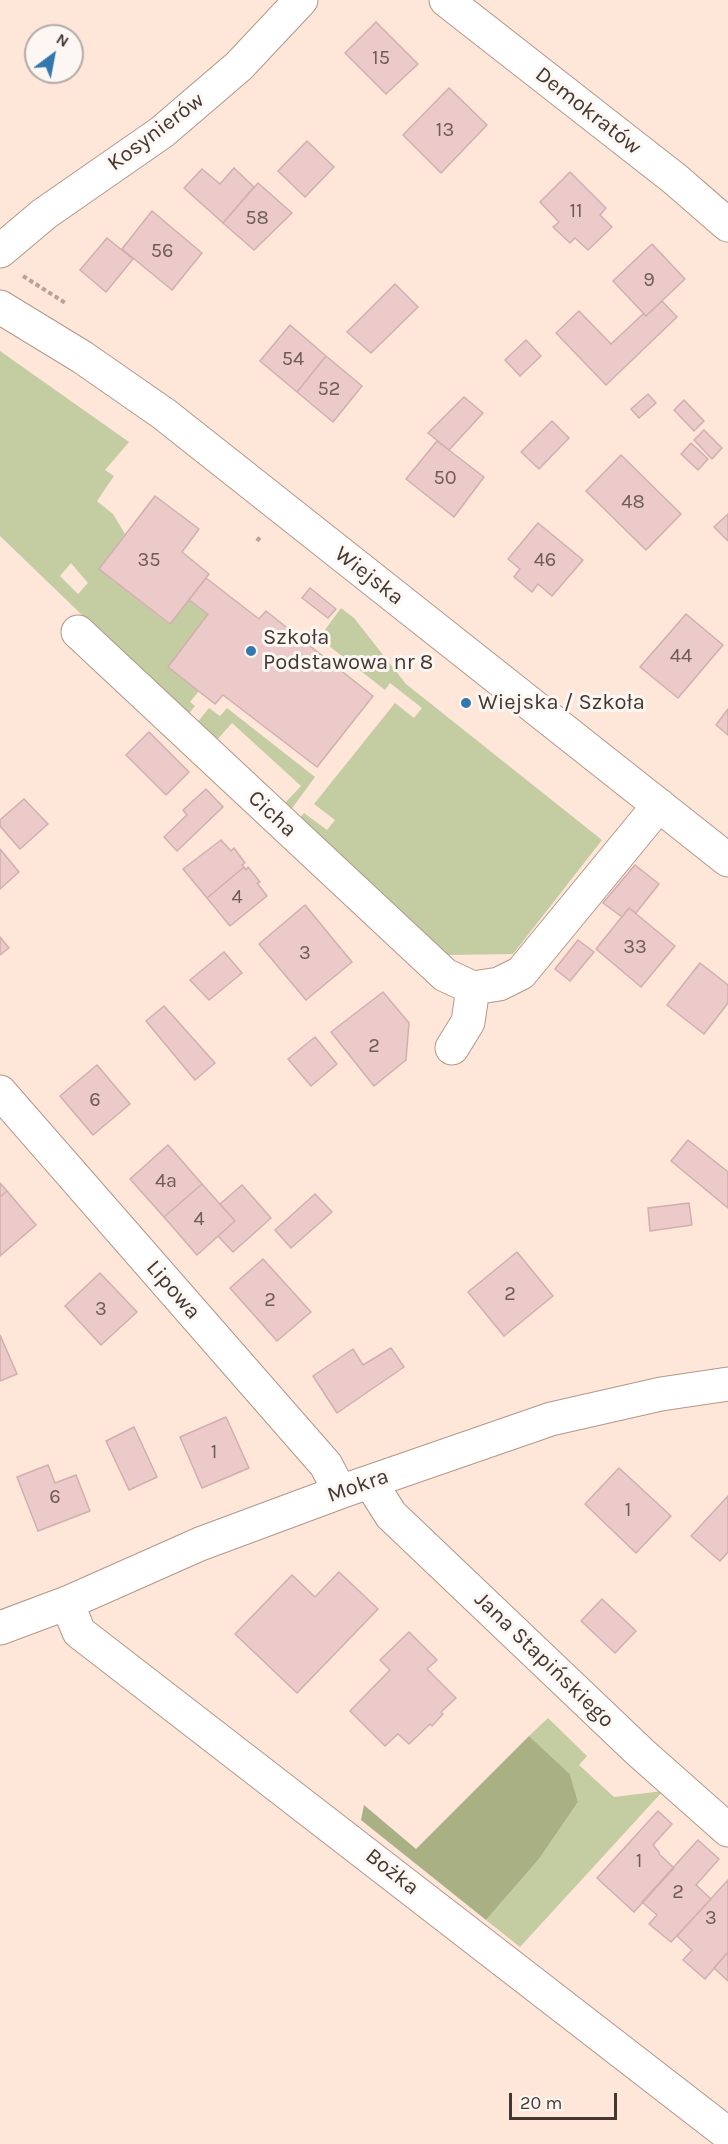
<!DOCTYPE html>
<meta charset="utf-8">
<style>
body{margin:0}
#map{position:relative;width:728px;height:2144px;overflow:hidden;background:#fee6d9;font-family:Karla,sans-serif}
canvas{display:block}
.north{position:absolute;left:24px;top:24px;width:60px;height:60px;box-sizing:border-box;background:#fdf7f4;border:2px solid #b3aba6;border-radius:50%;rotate:32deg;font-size:16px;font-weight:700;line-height:24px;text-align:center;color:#433831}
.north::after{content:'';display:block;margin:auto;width:21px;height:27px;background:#3377ad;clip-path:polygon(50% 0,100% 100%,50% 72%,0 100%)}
.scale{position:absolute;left:509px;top:2093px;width:108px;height:27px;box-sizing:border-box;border:3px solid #433831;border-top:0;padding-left:8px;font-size:18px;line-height:21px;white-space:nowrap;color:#433831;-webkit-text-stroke:4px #fdf7f4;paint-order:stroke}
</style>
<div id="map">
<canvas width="728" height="2144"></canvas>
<div class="north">N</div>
<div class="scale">20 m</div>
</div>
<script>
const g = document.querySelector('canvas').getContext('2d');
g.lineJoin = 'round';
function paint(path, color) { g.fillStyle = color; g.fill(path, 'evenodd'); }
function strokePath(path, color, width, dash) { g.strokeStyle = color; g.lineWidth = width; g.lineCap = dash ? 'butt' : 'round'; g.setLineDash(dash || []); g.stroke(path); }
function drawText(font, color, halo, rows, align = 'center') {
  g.font = font + ' Karla,sans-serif'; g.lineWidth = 6; g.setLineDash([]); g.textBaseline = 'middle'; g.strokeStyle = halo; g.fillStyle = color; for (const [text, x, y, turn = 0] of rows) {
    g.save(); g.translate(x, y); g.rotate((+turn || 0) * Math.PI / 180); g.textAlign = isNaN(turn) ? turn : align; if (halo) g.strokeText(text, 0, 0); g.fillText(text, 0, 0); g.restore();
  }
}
paint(new Path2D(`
 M0,351l129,91 -24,28 9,6 -17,25 16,13 12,20 -26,35 70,55 20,-24 19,14 -40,53 31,24 -9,11 5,4 -8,10 -187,-180zM71,563l17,20 -10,11 -18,-18z
 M341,608l13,10 52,66 196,156 -89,114 -66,1 -148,-136 5,-6 23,17 8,-10 -21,-16 81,-101 19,15 8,-10 -32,-25 -5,7 -66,-52z
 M209,708l11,8 7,-8 88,69 -25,34 -7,-6 18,-19 -69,-63 -17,19 -19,-18z
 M548,1718l39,38 -8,9 35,32 49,-6 -143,156 -34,-27 53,-61 39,-57 -8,-28 -41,-38z`), '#c4cca1');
paint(new Path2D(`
 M529,1736l41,38 8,28 -39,57 -53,61 -125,-100 3,-15 52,44z`), '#a8b084');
const building = new Path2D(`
 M376,22l42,42 -32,30 -41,-41z
 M449,88l38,37 -46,48 -38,-38z
 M307,141l27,26 -29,30 -27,-26z
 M234,168l20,19 -31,36 -39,-35 18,-19 18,15z
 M570,172l36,36 -6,7 12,12 -24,23 -13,-12 -5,5 -17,-16 6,-5 -19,-20z
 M258,183l34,30 -38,37 -31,-27z
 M152,211l50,42 -30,37 -50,-41z
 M107,238l26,21 -27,33 -26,-22z
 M652,244l33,35 -39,37 -33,-35z
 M395,284l23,23 -47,46 -24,-21z
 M662,301l15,16 -71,68 -50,-52 23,-22 32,33 32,-30 3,2z
 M290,325l36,31 -29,36 -37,-31z
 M526,340l15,16 -21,20 -15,-16z
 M326,356l36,30 -29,36 -36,-30z
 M648,394l8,9 -17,15 -8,-9z
 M464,397l19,16 -34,37 -21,-17z
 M684,400l20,21 -10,10 -20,-21z
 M552,421l17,17 -30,31 -18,-17z
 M704,430l18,18 -10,11 -18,-19z
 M437,441l47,36 -30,40 -48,-38z
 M691,443l17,16 -10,11 -17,-16z
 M621,455l60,59 -35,36 -60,-59z
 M155,496l44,33 -17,23 27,22 -39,50 -71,-55z
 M728,514v27l-14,-14z
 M538,523l45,37 -31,36 -14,-12 -6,8 -18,-15 6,-8 -12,-10z
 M206,578l53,41 7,-8 107,85 -56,71 -94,-72 -8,9 -47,-37 40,-53 -19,-14z
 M310,588l26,21 -8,9 -26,-20z
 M686,614l37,31 -45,53 -38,-31z
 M728,709v26l-12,-10z
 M149,732l40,40 -23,23 -40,-40z
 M206,789l17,18 -46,44 -13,-14 23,-22 -4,-5z
 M24,799l24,25 -28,25 -20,-23v-6z
 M221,840l10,11 3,-3 11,15 -3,2 2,2 -37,31 -24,-29z
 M0,849l19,23 -19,17z
 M635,865l24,19 -23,29 -7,-5 -7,9 -19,-14z
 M244,867l2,3 2,-3 12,15 -3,1 10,13 -37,30 -23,-28z
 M305,905l47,57 -46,38 -47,-56z
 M629,908l46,38 -34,41 -45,-38z
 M0,937l9,11 -9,7z
 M578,940l16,12 -24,29 -15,-12z
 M224,952l18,21 -33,27 -19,-20z
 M700,963l28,22v18l-24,31 -37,-29z
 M383,992l26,31 -3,37 -32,26 -43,-54z
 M164,1006l51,57 -20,17 -49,-59z
 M315,1037l22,27 -26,22 -23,-27z
 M97,1065l33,39 -37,31 -33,-39z
 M688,1140l40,32v36l-57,-47z
 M168,1145l34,39 -38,33 -34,-38z
 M0,1183l7,8 -7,6z
 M202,1184l33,37 -38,34 -33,-38z
 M242,1185l29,33 -38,34 -15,-16 17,-15 -15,-17z
 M7,1191l29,34 -36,31v-59z
 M315,1194l17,18 -41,36 -16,-18z
 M689,1203l3,22 -42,6 -2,-23z
 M517,1252l36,44 -49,40 -36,-44z
 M263,1259l48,53 -34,29 -47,-53z
 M100,1273l37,39 -36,33 -36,-39z
 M0,1335l17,39 -17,7z
 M391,1348l13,19 -67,46 -24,-37 40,-27 10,16z
 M226,1417l23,51 -47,20 -22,-51z
 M134,1427l23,50 -28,13 -23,-49z
 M48,1465l7,18 21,-8 14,36 -52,20 -21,-54z
 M619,1468l52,48 -35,37 -51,-49z
 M728,1496v56l-8,9 -29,-25z
 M339,1572l39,37 -81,84 -62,-59 57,-59 23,22z
 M602,1599l34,32 -21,22 -34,-32z
 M409,1632l28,28 -10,9 29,29 -15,14 2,2 -11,12 -2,-2 -21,20 -11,-10 -13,12 -35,-35 40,-41 -10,-10z
 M658,1811l14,13 -19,21 6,7v2l15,14 -40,44 -37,-34z
 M698,1840l21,19 -23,26 15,14 -40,43 -22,-18 8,-9 -15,-13z
 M728,1880v72l-23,27 -22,-19 9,-10 -15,-14z
 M728,1952v29l-14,-13z`);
paint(building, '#edcaca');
strokePath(building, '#d1afaf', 1.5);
const minor = new Path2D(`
 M446,0l229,179 53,46
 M0,251l44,-37 118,-82 77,-66 62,-66
 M0,307l82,50 82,57 564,446
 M78,632l367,343 28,13 26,-4 22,-11 138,-168
 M452,1048l16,-26 5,-34
 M0,1092l326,373 14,27
 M370,1482l21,33 250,238 87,77
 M67,1603l12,29 649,502
 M0,1628l67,-25 133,-59 140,-52 211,-73 110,-25 67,-10`);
strokePath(minor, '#b39788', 35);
strokePath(new Path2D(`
 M23,276l44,28
 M257,541l4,-5`), '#b7a499', 4, [4.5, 3]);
strokePath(minor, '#fff', 33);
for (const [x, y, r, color] of [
 [251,651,6,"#3377ad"],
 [466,703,6,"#3377ad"]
]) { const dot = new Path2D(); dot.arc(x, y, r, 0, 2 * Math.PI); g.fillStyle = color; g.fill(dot); strokePath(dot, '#fdf7f4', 2); }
drawText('20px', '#6e5c57', null, [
 ["15",381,58],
 ["13",445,130],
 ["11",576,211],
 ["58",257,218],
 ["56",162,251],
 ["9",649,280],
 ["54",293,359],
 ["52",329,389],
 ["50",445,478],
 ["48",633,502],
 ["35",149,560],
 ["46",545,560],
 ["44",681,656],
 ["4",237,897],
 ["33",635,947],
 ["3",305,953],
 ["2",374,1046],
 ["6",95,1100],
 ["4a",166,1181],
 ["4",199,1219],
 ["2",510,1294],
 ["2",270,1300],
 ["3",101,1309],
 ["1",214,1452],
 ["6",55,1497],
 ["1",628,1510],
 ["1",639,1861],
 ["2",678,1892],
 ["3",711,1918]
]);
drawText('22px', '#433831', '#fdf7f4', [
 ["Demokratów",588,111,38],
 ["Kosynierów",156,132,-37],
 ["Wiejska",369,576,38],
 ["Cicha",272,814,43],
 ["Lipowa",173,1290,49],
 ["Mokra",358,1486,-19],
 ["Jana Stapińskiego",544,1660,44],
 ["Bożka",392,1872,38]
]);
drawText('22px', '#433831', '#fdf7f4', [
 ["Szkoła",263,638],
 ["Podstawowa nr 8",263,663],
 ["Wiejska / Szkoła",478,703]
], 'left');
</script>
